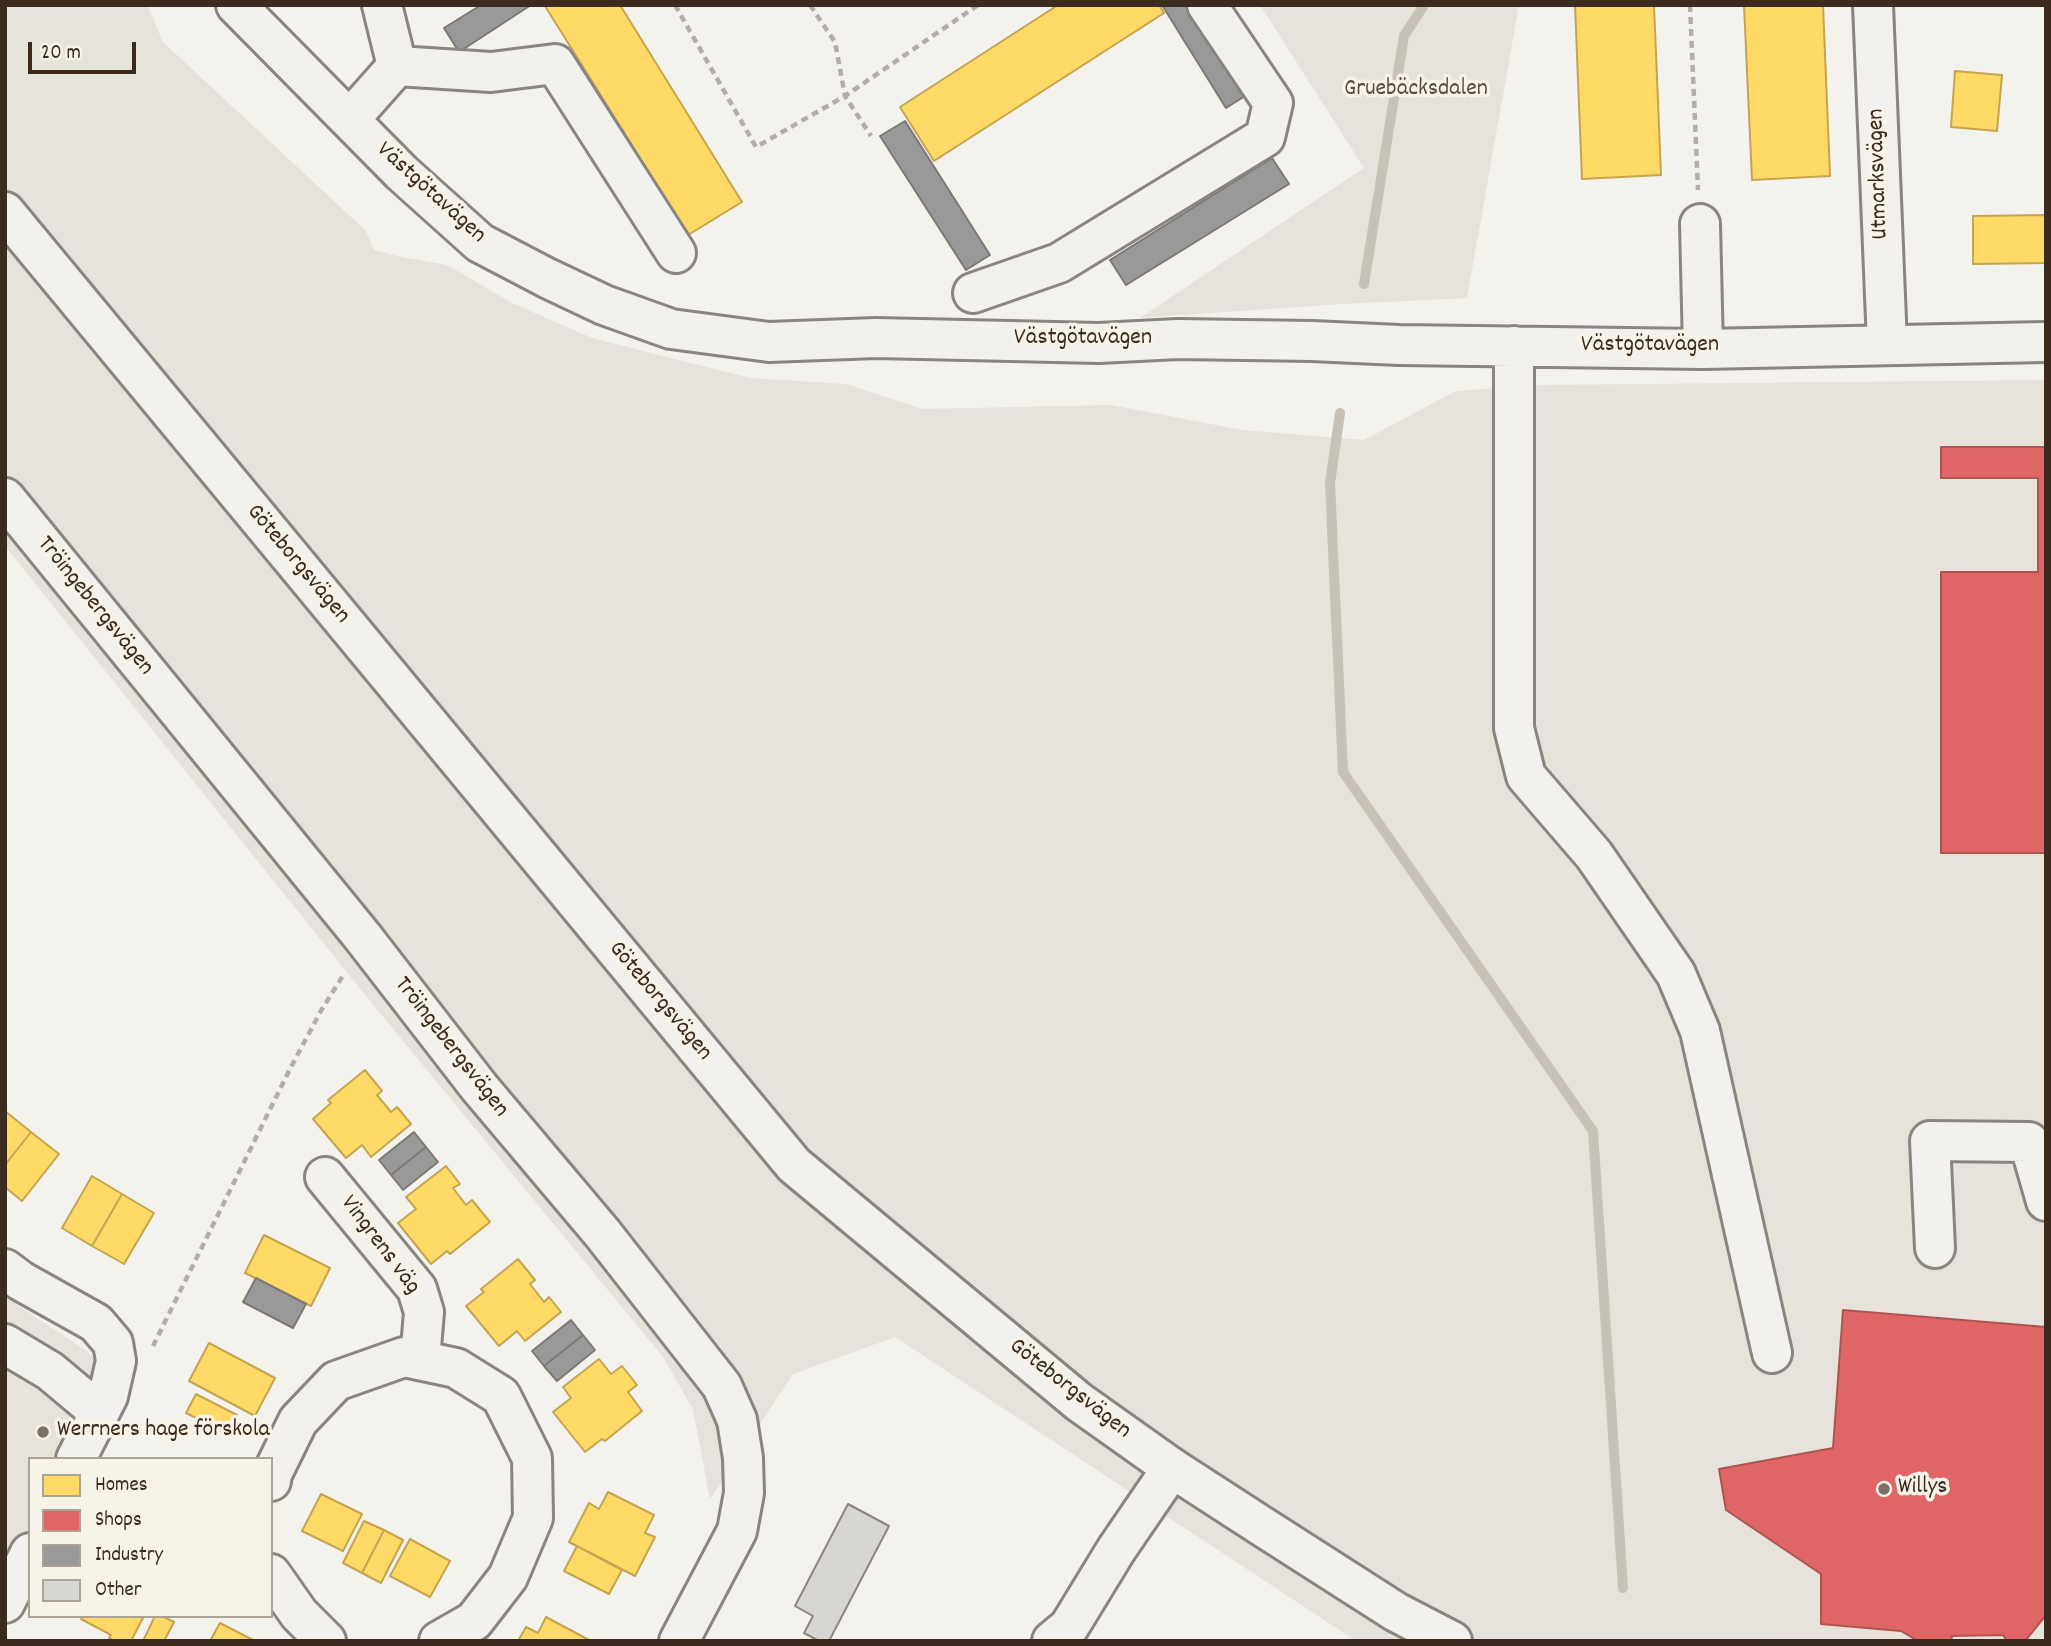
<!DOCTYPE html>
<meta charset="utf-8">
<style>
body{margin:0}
#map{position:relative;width:2051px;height:1646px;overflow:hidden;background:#f4f2ec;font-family:Dekko,sans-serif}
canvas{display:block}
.frame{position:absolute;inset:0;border:7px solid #3b2a1e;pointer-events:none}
.legend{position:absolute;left:28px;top:1457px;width:245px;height:161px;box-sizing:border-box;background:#f7f3e8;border:2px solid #aca397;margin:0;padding:9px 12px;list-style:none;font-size:21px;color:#3b2a1e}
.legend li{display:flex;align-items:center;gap:14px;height:35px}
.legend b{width:35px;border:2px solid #aca397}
.scale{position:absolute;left:28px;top:42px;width:108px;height:32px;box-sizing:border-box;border:4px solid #3b2a1e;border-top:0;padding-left:9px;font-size:21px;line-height:24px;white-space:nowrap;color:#3b2a1e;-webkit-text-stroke:5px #f7f3e8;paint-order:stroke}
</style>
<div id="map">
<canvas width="2051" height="1646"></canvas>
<div class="frame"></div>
<ul class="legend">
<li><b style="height:19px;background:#ffd966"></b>Homes</li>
<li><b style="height:19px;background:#e06666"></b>Shops</li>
<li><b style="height:19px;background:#999"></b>Industry</li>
<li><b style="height:19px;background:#d8d6d2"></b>Other</li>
</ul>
<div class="scale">20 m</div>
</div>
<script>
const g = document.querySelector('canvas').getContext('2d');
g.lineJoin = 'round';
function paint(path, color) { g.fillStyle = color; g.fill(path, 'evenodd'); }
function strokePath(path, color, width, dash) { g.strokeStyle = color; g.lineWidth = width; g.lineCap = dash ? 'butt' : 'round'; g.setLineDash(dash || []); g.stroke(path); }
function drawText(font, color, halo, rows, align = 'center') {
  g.font = font + ' Dekko,sans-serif'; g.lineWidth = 7; g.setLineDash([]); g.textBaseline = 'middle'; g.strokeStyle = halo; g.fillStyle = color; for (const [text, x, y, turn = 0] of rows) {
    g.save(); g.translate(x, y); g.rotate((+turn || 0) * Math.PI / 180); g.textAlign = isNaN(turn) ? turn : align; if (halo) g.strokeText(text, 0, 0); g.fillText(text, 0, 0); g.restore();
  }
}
paint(new Path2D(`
 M2046,380v1261h-271l-65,-111 -28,-140 -32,-348 -98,-141 -76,-102 -9,-289 -11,-119 86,-6z
 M5,1297l82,54 10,10 2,17 -33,81h-36v69l-25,48z`), '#e7e2da');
paint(new Path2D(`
 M5,5h142l16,37 203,189 8,19 27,7 46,8 65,38 80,35 158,40 96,6 76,25 189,-4 131,25 122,10 92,-49 11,119 9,289 76,102 98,140 32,349 28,140 65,111h-419l-461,-304 -102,37 -83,125 -17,-90 -30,-52 -306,-372 -352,-439z
 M1260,5h259l-52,293 -125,6 -202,14 224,-150z`), '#e6e3da');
const homes = new Path2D(`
 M620,5l122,197 -54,33 -143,-229z
 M1058,5h101l5,8 -230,148 -34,-54z
 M1575,5h79l7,170 -79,4z
 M1744,5h79l7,171 -78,4z
 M1955,71l47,4 -5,56 -46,-4z
 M2046,215v48l-73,1v-48z
 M365,1070l17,21 -5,4 14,17 6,-5 14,17 -40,33 -9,-12 -16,13 -33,-39 18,-16 -3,-3z
 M5,1111l26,21 -26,33z
 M31,1132l28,22 -37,47 -17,-14v-22z
 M446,1166l14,18 -7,4 13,17 6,-5 18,22 -40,32 -3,-3 -16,13 -33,-41 18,-14 -10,-12z
 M92,1176l30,18 -30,52 -30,-18z
 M122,1194l32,19 -30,51 -32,-18z
 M264,1235l66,33 -19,38 -66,-33z
 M518,1259l17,21 -5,4 14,18 5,-5 12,15 -36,29 -8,-10 -18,15 -33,-40 18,-14 -3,-3z
 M209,1343l66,35 -20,38 -66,-35z
 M599,1359l12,15 11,-8 15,19 -9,7 14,19 -37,30 -3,-2 -17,13 -32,-40 18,-14 -8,-11z
 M196,1394l41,21 -9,18 -42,-20z
 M608,1492l46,23 -9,18 10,4 -20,39 -66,-34 20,-39 10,6z
 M321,1494l41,20 -19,37 -41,-20z
 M364,1521l20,9 -22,43 -19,-10z
 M384,1530l19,10 -22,43 -19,-10z
 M410,1539l40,22 -20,36 -40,-21z
 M577,1546l45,24 -13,24 -45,-23z
 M83,1616h61l-13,25h-16l-6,-3 2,-3 -30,-16z
 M155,1616h7l12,6 -10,19h-21z
 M546,1617l43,23 -1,1h-70l8,-14 12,6z
 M220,1623l35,18h-45z`);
paint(homes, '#ffd966');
strokePath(homes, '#c4a450', 2);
const shops = new Path2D(`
 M1941,447h105v406h-105v-281h97v-94h-97z
 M1843,1310l203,17v288l-21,26h-18l-4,-6 -51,1 -1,5h-33l-17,-10 -80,-7v-50l-95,-64 -7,-41 114,-21z`);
paint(shops, '#e06666');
strokePath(shops, '#ae5450', 2);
const industry = new Path2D(`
 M481,5h50l-72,47 -15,-24z
 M1162,5h31l55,89 -22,14z
 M905,121l85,134 -24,15 -86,-134z
 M1272,158l17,26 -163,101 -16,-25z
 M414,1132l12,15 -35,28 -12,-15z
 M426,1147l12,15 -35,28 -12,-15z
 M256,1278l50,26 -13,24 -50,-26z
 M571,1320l12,15 -39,31 -12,-15z
 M583,1335l12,15 -38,31 -13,-15z`);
paint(industry, '#999');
strokePath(industry, '#7d7874', 2);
strokePath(new Path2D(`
 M1364,284l40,-248 20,-31
 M1340,413l-10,70 13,289 250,359 30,457`), '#c7c1b7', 10);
const building = new Path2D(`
 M848,1504l41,22 -60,115h-10l-15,-8 9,-17 -18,-10z`);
paint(building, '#d8d6d2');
strokePath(building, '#898580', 2);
const minor = new Path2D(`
 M236,5l166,168 78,70 67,35 57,27 67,24 98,13 107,-4 223,5 79,-4 134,2 87,4 304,4 343,-7
 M1873,5l14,339
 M397,66l94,6 64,-8 121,189
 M350,119l47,-53 -15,-61
 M1700,224l3,125
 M973,293l86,-30 206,-126 8,-34 -66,-98
 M1514,346v382l12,48 68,79 82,119 24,57 72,322
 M5,498l357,438 117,151 124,147 119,152 15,34 6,38 1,35 -7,38 -58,110
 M325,1177l92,112 7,23 -4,48
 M1935,1248l-5,-107 99,1 17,59
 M5,1269l16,12 75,42 17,20 3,18 -8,35 -32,63
 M5,1344l45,27 49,41
 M271,1481l1,-7 26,-53 38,-40 68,-24 52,11 45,28 31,62 1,60 -25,59 -34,44 -35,20
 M271,1574l28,40 27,27
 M5,1603l25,-50
 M1052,1641l17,-14 47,-77 56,-82`);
const major = new Path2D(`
 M5,212l789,953 285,237 93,66 88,57 136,87 56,29`);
strokePath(minor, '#898580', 44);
strokePath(major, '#898580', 44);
strokePath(new Path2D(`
 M675,5l81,142 89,-51 133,-91
 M810,5l25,37 10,54 26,40
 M1690,5l8,185
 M153,1346l139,-281 30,-56 22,-35`), '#b1aeaa', 4.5, [7, 5]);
strokePath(minor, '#f2f1ed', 38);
strokePath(major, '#f2f1ed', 38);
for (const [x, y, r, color] of [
 [43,1432,7,"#7c7066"],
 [1884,1489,7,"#7c7066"]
]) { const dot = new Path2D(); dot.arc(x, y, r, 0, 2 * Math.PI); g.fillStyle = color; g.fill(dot); strokePath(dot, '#f7f3e8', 2.5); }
drawText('24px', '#5b4c41', '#f7f3e8', [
 ["Gruebäcksdalen",1416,91]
]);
drawText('24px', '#3b2a1e', '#f7f3e8', [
 ["Utmarksvägen",1880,174,-92],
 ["Västgötavägen",430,194,42],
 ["Västgötavägen",1083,340],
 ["Västgötavägen",1650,347],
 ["Göteborgsvägen",297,565,50],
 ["Tröingebergsvägen",94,607,51],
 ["Göteborgsvägen",659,1002,50],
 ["Tröingebergsvägen",450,1048,52],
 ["Vingrens väg",379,1246,53],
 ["Göteborgsvägen",1069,1390,38]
]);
drawText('24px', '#3b2a1e', '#f7f3e8', [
 ["Werrners hage förskola",57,1432],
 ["Willys",1898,1489]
], 'left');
</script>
